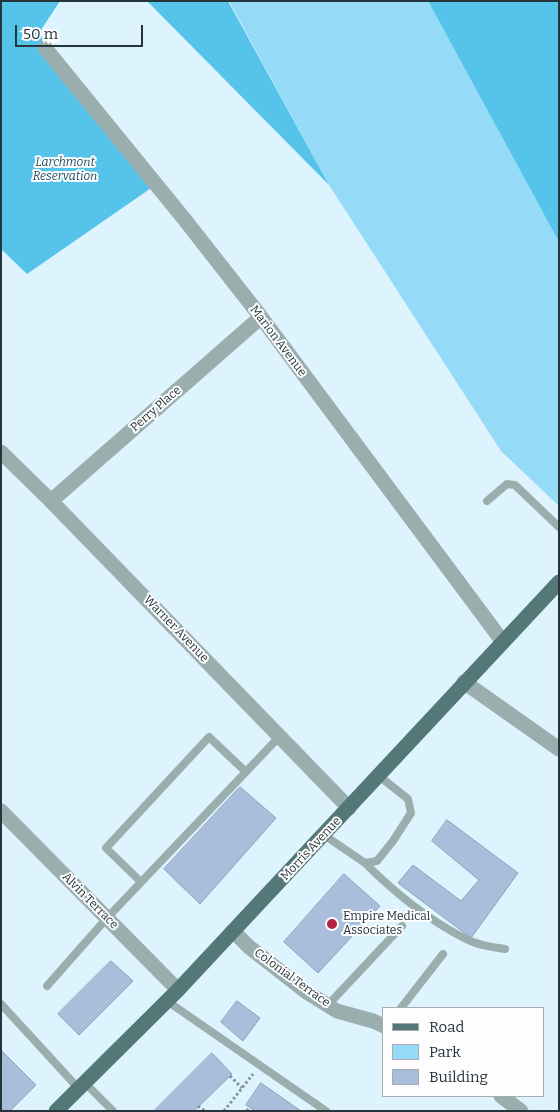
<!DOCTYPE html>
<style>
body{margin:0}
#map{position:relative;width:560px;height:1112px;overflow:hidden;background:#ddf4fe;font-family:Bitter,serif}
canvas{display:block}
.frame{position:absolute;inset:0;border:2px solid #25353b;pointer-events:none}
.legend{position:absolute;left:382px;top:1007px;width:162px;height:90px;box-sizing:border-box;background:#fdfdfd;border:1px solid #a7adaf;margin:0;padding:6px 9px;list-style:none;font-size:15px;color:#25353b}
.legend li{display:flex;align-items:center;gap:10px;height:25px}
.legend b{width:25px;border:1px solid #a7adaf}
.scale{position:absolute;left:15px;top:25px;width:128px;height:22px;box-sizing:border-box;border:2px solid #25353b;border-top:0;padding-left:6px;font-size:15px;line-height:18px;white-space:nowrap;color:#25353b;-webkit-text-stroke:4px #fdfdfd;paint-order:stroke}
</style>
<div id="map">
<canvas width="560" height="1112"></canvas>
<div class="frame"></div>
<ul class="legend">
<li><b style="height:6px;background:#547777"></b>Road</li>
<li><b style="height:14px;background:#95dbf7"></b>Park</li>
<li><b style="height:14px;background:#a8beda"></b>Building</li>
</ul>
<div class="scale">50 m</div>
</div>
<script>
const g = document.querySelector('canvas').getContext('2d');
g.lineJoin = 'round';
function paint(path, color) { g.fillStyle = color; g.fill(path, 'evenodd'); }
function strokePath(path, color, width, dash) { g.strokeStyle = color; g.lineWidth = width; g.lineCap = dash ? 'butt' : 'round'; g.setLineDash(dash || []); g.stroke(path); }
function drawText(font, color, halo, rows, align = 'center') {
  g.font = font + ' Bitter,serif'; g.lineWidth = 4; g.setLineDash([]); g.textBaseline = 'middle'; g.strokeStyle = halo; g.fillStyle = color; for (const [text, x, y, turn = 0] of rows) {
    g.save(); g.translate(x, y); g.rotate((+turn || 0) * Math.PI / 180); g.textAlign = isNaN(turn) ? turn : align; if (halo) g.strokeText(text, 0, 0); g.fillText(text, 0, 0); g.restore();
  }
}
paint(new Path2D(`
 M229,1h199l131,241v264l-58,-55 -172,-266z`), '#95dbf7');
paint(new Path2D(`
 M1,1h59l-21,32 118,151 -130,90 -26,-25z
 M147,1h81l101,184z
 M428,1h131v241z`), '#56c3eb');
const building = new Path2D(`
 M240,787l36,31 -76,86 -36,-35z
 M447,820l71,53 -47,65 -73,-55 15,-18 48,36 18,-21 -47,-39z
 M344,874l36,32 -62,67 -34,-31z
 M111,961l22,20 -54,54 -21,-21z
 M237,1001l23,17 -17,23 -22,-19z
 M1,1050l35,35 -26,26h-9z
 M212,1053l20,21 -2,2 -36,35h-40z
 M261,1083l40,28h-46l-9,-6z`);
paint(building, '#a8beda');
strokePath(building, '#8ba0bc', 1);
strokePath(new Path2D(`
 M230,1076l12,12
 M198,1106l7,5
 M224,1111l29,-37
 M247,1111l3,-4`), '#81949c', 3, [2.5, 2.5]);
strokePath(new Path2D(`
 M487,501l20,-17 8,1 44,42
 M324,835l41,28 12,-2 16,-20 18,-28 -3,-14 -29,-23
 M365,863c28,28 64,57 99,75 13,7 27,9 41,11
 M141,882l-35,-34 103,-111 37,35
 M47,986l60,-68 173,-182
 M167,1001l159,110
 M1,1004l78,85
 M328,1005l74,-79
 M401,1008l42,-54
 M85,1083l28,28`), '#9baeae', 8);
strokePath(new Path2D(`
 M45,48l140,172 76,97 242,325
 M1,452l50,49 298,307
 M51,501l210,-184
 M464,682l95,67
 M1,811l177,179
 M233,931l16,16 59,46 29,18 36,10 11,5
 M501,1096l20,15`), '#9baeae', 15);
strokePath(new Path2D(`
 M56,1111l122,-121 381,-408`), '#547777', 15);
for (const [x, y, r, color] of [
 [332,924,6,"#b42141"]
]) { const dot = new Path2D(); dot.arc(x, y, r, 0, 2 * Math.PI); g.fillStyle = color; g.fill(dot); strokePath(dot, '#fdfdfd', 2); }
drawText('italic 12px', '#214f60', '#fdfdfd', [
 ["Larchmont",65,163],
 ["Reservation",65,177]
]);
drawText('12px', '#25353b', '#fdfdfd', [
 ["Marion Avenue",278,341,53],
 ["Perry Place",156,409,-41],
 ["Warner Avenue",176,629,46],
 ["Morris Avenue",311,849,-47],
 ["Alvin Terrace",90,901,45],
 ["Colonial Terrace",292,978,36]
]);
drawText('12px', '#25353b', '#fdfdfd', [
 ["Empire Medical",343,917],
 ["Associates",343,931]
], 'left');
</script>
